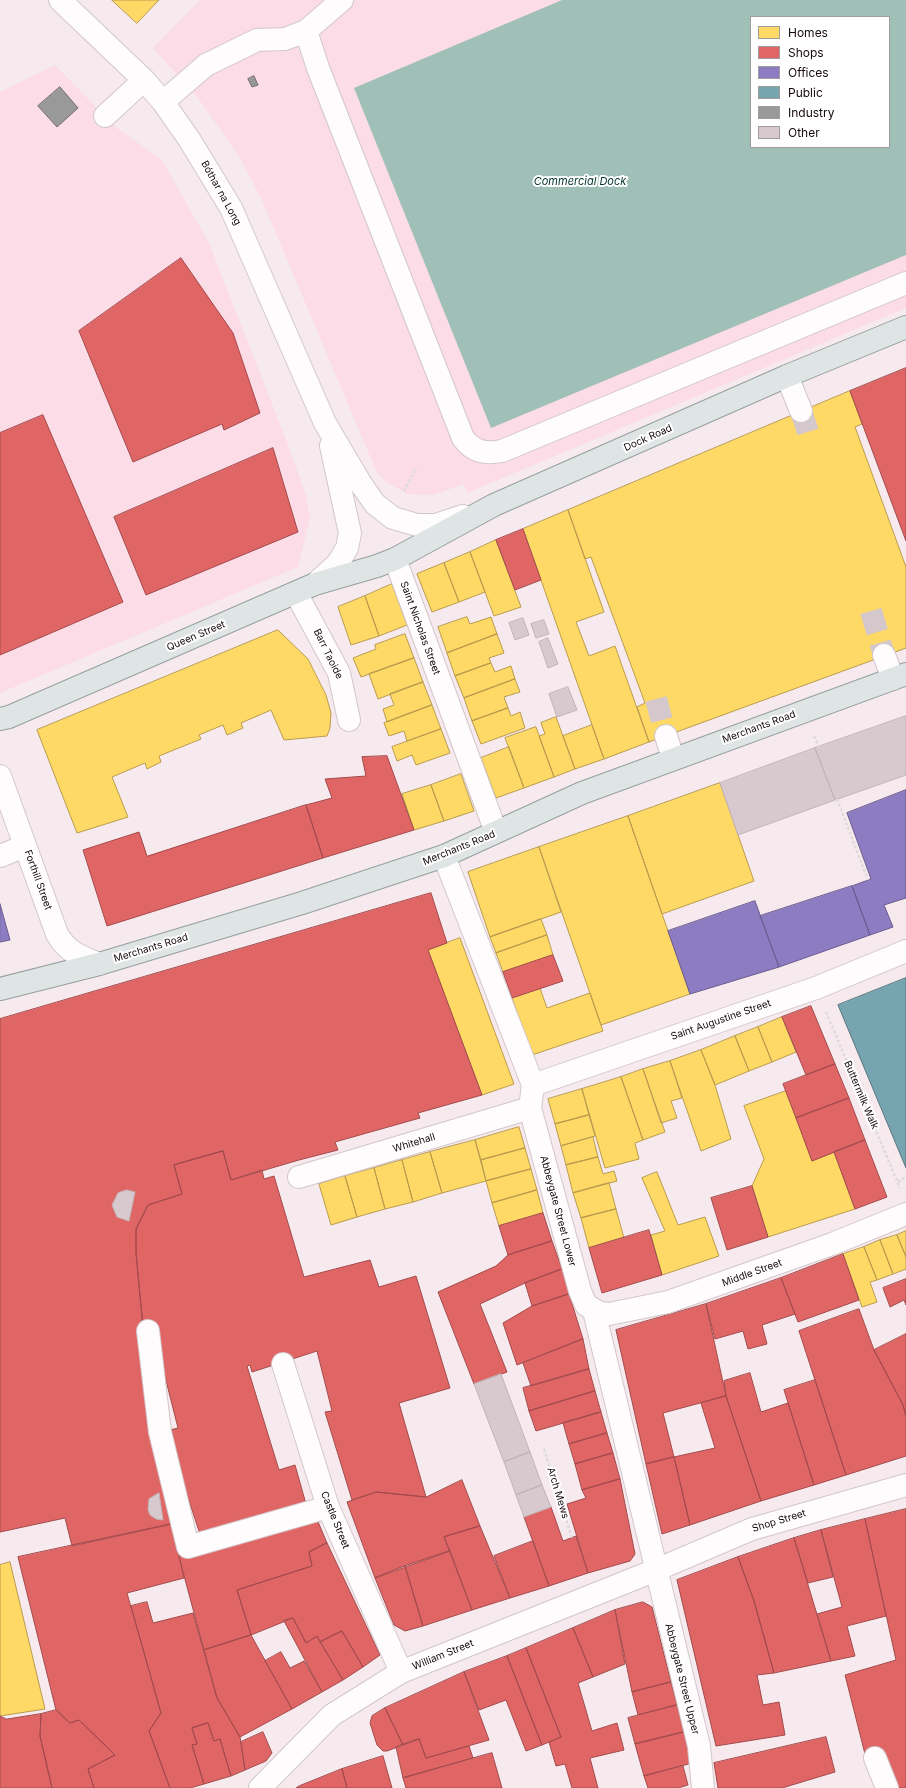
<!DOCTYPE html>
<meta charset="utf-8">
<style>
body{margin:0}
#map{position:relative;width:906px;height:1788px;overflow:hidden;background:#f7eaee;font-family:Inter,sans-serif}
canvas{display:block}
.legend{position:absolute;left:750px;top:16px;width:140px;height:132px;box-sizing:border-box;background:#fff;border:1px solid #a19d9f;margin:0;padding:5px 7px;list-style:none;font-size:12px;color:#15090e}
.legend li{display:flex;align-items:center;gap:8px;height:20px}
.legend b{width:20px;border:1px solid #a19d9f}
</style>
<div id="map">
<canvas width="906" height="1788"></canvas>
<ul class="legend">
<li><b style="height:11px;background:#ffd966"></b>Homes</li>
<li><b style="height:11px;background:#e06666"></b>Shops</li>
<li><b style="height:11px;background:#8e7cc3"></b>Offices</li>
<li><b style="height:11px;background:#76a5af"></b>Public</li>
<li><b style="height:11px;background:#999"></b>Industry</li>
<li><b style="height:11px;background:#d8c9ce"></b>Other</li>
</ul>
</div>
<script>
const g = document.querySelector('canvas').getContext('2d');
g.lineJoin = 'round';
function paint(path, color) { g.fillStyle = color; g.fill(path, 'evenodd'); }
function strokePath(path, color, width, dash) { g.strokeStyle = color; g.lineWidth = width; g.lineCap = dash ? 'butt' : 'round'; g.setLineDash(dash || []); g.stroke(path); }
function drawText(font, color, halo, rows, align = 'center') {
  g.font = font + ' Inter,sans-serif'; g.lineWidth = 4; g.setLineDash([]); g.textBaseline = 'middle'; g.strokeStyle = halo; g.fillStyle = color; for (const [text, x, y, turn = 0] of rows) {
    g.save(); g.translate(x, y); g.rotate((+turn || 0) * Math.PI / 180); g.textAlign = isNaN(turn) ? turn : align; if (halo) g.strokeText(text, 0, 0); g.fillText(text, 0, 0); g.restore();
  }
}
paint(new Path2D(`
 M200,0h706v308l-439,185 -3,-9 -31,11 -26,-1 -22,-13 -8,-8 -116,-275 -21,-40 -42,-60 -45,-50zM751,17h138v130h-138z
 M55,65l62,63 45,32 47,83 78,199 19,53 4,23 -12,49 -298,126v-601z`), '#fbdce7');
paint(new Path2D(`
 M562,0h344v255l-415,173 -137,-340zM751,17h138v130h-138z`), '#a0c0b7');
const homes = new Path2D(`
 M112,0h47l-22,23z
 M850,391l12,33 -7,3 51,140v81l-257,94 -12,-35 8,-4 -54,-146 -6,2 -17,-49z
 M568,510l36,102 -28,10 13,34 26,-10 34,96 -45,17 -81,-230z
 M496,540l25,67 -27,9 -24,-64z
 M470,552l15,40 -26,10 -15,-39z
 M444,563l15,39 -27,10 -15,-38z
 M392,584l15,41 -28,11 -14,-40z
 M365,596l14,40 -28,9 -13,-38z
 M467,617l3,7 21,-7 6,17 -50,19 -9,-26z
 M278,630l30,29 18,36 5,18 -1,15 -3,8 -43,4 -13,-30 -30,13 2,5 -16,7 -4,-10 -24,10 2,4 -42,17 2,6 -14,7 -2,-6 -33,14 16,40 -51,16 -40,-103z
 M405,634l9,24 -53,19 -8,-19 23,-9 -1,-4z
 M497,634l7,19 -15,5 2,5 -36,13 -8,-23z
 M414,658l9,24 -45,17 -9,-25z
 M491,663l4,9 16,-6 4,13 -51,19 -9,-22z
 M515,679l5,13 -16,5 4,11 -36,13 -8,-23z
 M423,682l9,23 -45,17 -4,-13 11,-4 -4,-11z
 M432,705l9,24 -34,12 -3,-10 -15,5 -5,-13z
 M508,708l3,8 9,-4 5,16 -44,16 -9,-23z
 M556,717l19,52 -21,8 -15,-41 6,-2 -4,-11z
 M592,725l12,34 -29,10 -12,-33z
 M536,727l18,50 -30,11 -19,-50z
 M441,729l9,24 -34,12 -4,-10 -15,6 -5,-14z
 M509,747l15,41 -28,10 -15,-40z
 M461,774l13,37 -30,10 -13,-36z
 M720,783l34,98 -92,33 -34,-98z
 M431,785l13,36 -30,9 -12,-36z
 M628,816l62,178 -89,31 -62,-178z
 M539,847l22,65 -71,25 -22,-65z
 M541,919l6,16 -51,18 -6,-16z
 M547,935l6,20 -50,17 -7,-19z
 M460,938l54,146 -32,11 -54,-145z
 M540,988l7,20 43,-15 13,38 -71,24 -20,-57z
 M782,1017l14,35 -24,10 -14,-35z
 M758,1027l14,35 -23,9 -14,-35z
 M735,1036l14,35 -34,14 -14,-35z
 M701,1050l14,35 16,54 -30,12 -31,-90z
 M670,1061l12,37 -11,3 6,17 -16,5 -18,-54z
 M643,1069l22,63 -22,8 -22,-63z
 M621,1077l22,63 -8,3 4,16 -34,9 -23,-79z
 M582,1089l7,26 -34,9 -7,-25z
 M786,1091l26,70 22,-9 21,57 -87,28 -16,-51 12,-27 -20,-53z
 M589,1115l6,21 -34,10 -6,-22z
 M519,1127l6,21 -44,12 -6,-20z
 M593,1137l5,20 -32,8 -5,-19z
 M475,1140l11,41 -44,12 -12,-41z
 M525,1148l6,21 -45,12 -5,-21z
 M430,1152l12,41 -29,9 -11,-42z
 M598,1157l5,17 11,-3 3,10 -44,12 -7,-28z
 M402,1160l11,42 -28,7 -11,-41z
 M374,1168l11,41 -28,8 -12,-41z
 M531,1169l6,21 -45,13 -6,-22z
 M657,1172l21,53 27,-8 14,39 -57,19 -11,-40 14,-4 -23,-53z
 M345,1176l12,41 -26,8 -12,-41z
 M609,1183l7,26 -35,9 -8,-25z
 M537,1190l6,23 -44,13 -7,-23z
 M616,1209l8,29 -35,10 -8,-30z
 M906,1231v26l-9,-22z
 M897,1235l9,22v12l-13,5 -13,-34z
 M880,1240l13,34 -16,6 -13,-33z
 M864,1247l13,33 -7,2 7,20 -15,5 -19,-53z
 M10,1562l35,147 -45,7v-151z`);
paint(homes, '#ffd966');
strokePath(homes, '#b99b4c', 1);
const shops = new Path2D(`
 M181,258l52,75 27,80 -36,17 -2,-6 -89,38 -54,-131z
 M906,368v173l-56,-150z
 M43,415l80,187 -123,53v-222z
 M273,448l25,84 -152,63 -32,-78z
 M523,529l18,51 -26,10 -19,-50z
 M387,756l27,74 -91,28 -17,-53 26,-7 -7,-19 41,-3 -4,-19z
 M306,805l17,53 -216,68 -24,-76 56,-18 8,24z
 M431,893l16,50 -19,7 54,145 -64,18 2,5 -85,24 3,8 -39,10 -68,20 -8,-29 -49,14 8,29 -34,11 -12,24v24l7,74 29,197 -100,22 -7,-28 -65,14v-513z
 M553,955l10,26 -51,17 -9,-26z
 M811,1006l24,58 -29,11 -24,-58z
 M835,1064l14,34 -53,20 -13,-34z
 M849,1098l16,42 -53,21 -16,-43z
 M865,1140l22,57 -32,12 -21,-57z
 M223,1151l8,29 31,-10 2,9 10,-3 30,101 66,-17 9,27 37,-11 34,112 -51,15 27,94 -50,-5 -24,8 -27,-88 7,-1 -15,-60 -65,21 -2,-7 -3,1 32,104 16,-5 11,39 -106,30 -34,-103 12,-3 -26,-103 -9,2 -7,-74v-24l12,-24 34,-11 -8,-29z
 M752,1186l16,51 -41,13 -16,-52z
 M543,1213l9,28 -44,14 -9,-29z
 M649,1230l13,45 -60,18 -13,-45z
 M552,1241l10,28 -37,14 -45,21 27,68 -33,12 -36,-92 58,-26 12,-11z
 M843,1254l16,46 -61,22 -17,-44z
 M562,1269l7,25 -37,12 -7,-23z
 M781,1278l14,36 -33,11 5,19 -19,5 -5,-18 -28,8 -9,-35z
 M906,1279v26l-2,-5 -14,7 -7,-19z
 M569,1294l14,45 -66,26 -14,-42 29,-17z
 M706,1304l20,92 -63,17 11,44 -28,7 -30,-134z
 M859,1309l15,41 29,55 3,11v40l-60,19 -47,-144z
 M906,1334v82l-3,-11 -29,-55z
 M583,1339l6,30 -58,17 -8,-23z
 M589,1369l6,22 -66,20 -6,-23z
 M750,1373l11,39 27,-9 26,82 -53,16 -35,-105 -2,-15z
 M815,1380l31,95 -32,10 -30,-95z
 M595,1391l6,21 -65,19 -7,-20z
 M726,1396l35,105 -71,24 -16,-68 41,-9 -14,-45z
 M601,1412l6,21 -38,11 -6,-21z
 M607,1433l6,20 -38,11 -6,-20z
 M613,1453l7,26 -38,11 -7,-26z
 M674,1457l16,68 -28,9 -16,-70z
 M620,1479l15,75 -5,7 -42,12 -21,-69 19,-6 -4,-8z
 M462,1480l18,46 -36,11 6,14 -75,27 -28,-76 29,-10 50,5z
 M551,1507l12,34 13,-5 12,37 -39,13 -25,-69z
 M906,1509v279h-13l-28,-34 -20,-79 51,-15 -31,-141z
 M316,1517l11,26 -18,9 3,14 -75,24 14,45 -47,15 -25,-93z
 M865,1519l21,97 -39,10 8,30 -24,5 -14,-47 25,-7 -21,-77z
 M172,1524l12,54 -57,15 34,120 -12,18 21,57h-76l-6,-19 27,-14 -36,-35 -9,3 -14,-13 -38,-153z
 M480,1526l30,72 -38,12 -28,-73z
 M821,1530l12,47 -25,6 -14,-45z
 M794,1538l37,123 -57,12 -20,-72 -16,-44z
 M533,1541l16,45 -39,12 -16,-42z
 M327,1543l53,112 -17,12 -21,-36 -22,11 -3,-6 -11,7 -13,-25 -42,17 -14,-45 75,-24 -3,-14z
 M450,1551l22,59 -49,16 -18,-60z
 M738,1557l16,44 20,72 -17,2 6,30 16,-3 6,33 -69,11 -39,-166z
 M405,1566l18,60 -18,5 -11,-6 -19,-47z
 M147,1602l6,21 40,-10 24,85 23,39 5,33 -14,6 -11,-37 -6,2 -6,-18 -16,5 5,16 -5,1 12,39 -14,4h-20l-21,-57 12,-18 -30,-107z
 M643,1602l9,5 19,75 -39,10 -17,-82z
 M615,1610l10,54 -32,13 -20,-49z
 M293,1618l13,25 11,-7 26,44 -21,12 -38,-71z
 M573,1628l20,49 -15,6 14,48 25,-8 7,27 -34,8 8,30h-26l-7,-24 -9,2 -7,-24 12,-5 -35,-89z
 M342,1631l21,36 -20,13 -23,-38z
 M251,1635l41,74 -52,28 -23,-39 -13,-48z
 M526,1648l35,89 -19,8 -35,-89z
 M281,1652l9,16 14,-7 18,31 -30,17 -27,-48z
 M507,1656l35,89 -16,6 -20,-51 -27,10 -15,-38z
 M464,1672l25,68 -63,18 -7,-19 -16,6 -18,-37z
 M671,1682l6,23 -39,10 -6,-23z
 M677,1705l7,27 -49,12 -7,-26z
 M385,1708l18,37 -16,6h-4l-6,-6 -7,-22 2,-7z
 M56,1710l14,13 9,-3 36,35 -27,14 6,19h-42l-12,-52 1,-22z
 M41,1714l-1,22 12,52h-52v-72l6,3z
 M208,1723l6,18 6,-2 11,37 -27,8 -12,-39 5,-1 -5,-16z
 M263,1732l9,21 -6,8 -21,9 -4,-28z
 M684,1732l8,31 -48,13 -9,-32z
 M826,1737l9,35 -53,16h-64l-4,-25z
 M419,1739l7,19 43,-12 4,12 -70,20 -7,-31z
 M492,1753l10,35h-96l-3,-10z
 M383,1756l9,32h-45l-5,-19z
 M683,1766l5,19 -10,3h-30l-4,-12z
 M342,1769l5,19h-51l3,-2z`);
paint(shops, '#e06666');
strokePath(shops, '#a34a4c', 1);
const offices = new Path2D(`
 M906,790v108l-22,7 9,22 -23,8 -18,-49 19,-7 -24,-66z
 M852,886l18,49 -91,32 -19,-51z
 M755,901l24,66 -89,27 -22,-63z
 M0,904l10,36 -10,2z`);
paint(offices, '#8e7cc3');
strokePath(offices, '#6a5a8d', 1);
const public = new Path2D(`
 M906,978v190l-68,-163z`);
paint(public, '#76a5af');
strokePath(public, '#59767f', 1);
const industry = new Path2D(`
 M254,76l4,9 -6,2 -4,-8z
 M60,87l18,21 -21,19 -19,-21z`);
paint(industry, '#999');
strokePath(industry, '#716e6f', 1);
const building = new Path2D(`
 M523,618l6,17 -14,5 -6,-17z
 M544,620l5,14 -13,4 -5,-14z
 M548,638l10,26 -10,4 -9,-26z
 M568,687l9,23 -20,7 -8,-23z
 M906,716v59l-71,25 -20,-52z
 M815,748l20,52 -97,35 -18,-52z
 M127,1190l8,2 -6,29 -12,-4 -5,-12 6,-12z
 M501,1374l29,78 -26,10 -30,-78z
 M530,1452l12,33 -26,10 -12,-33z
 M542,1485l9,22 -27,10 -8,-22z
 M159,1493l4,27 -7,-1 -6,-4 -2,-5 1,-11z`);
paint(building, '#d8c9ce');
strokePath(building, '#c0b4b8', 1);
strokePath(new Path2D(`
 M801,411l10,30
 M871,611l13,44
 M656,699l10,37`), '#d5c8cc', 22, [22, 11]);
const minor = new Path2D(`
 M60,0l84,80 19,22 26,37 42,69 94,215 36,61 14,20 18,14 24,7h19l27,-9
 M306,31l12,37 145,370c10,14 22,16 39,13l404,-168
 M163,102l43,-37 51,-25 28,-1 21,-8 36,-31
 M105,116l39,-36
 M787,376l14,35
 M395,559l101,273
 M315,584l23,-21 9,-15 3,-15 -19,-87
 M296,593l43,80 10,47
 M884,655l9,24
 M666,736l7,22
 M0,776l57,158c11,19 23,22 42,30
 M0,856l25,-10
 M444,856l89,229 -3,23 50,183 6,14 14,8 9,1 59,-12 164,-58 74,-30
 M533,1085l283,-97 90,-37
 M299,1177l231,-69
 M594,1311l105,435 4,42
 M148,1331l12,101 28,115 140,-40
 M283,1364l45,143 73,165
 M875,1758l12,30
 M260,1788l72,-73 69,-43 255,-102 96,-41 154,-44`);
const major = new Path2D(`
 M0,719l9,-2 306,-133 62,-18 18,-7 99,-54 293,-129 119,-49
 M0,989l99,-25 203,-61 142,-47 138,-63 324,-119`);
strokePath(minor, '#d3c7cb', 24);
strokePath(major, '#959f9e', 24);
strokePath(new Path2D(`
 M404,491l12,-23
 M814,736l5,11
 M837,799l31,81
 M826,1012l74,176
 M898,1182l8,-5
 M544,1449l28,89`), '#dedbdc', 2.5, [3, 2]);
strokePath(minor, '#fefcfc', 22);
strokePath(major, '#dee5e4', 22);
drawText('10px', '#15090e', '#fff', [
 ["Bóthar na Long",221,193,61],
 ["Dock Road",648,438,-24],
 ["Saint Nicholas Street",420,628,70],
 ["Queen Street",196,636,-23],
 ["Barr Taoide",328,654,64],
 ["Merchants Road",759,727,-20],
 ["Merchants Road",459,848,-22],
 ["Forthill Street",38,880,70],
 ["Merchants Road",151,948,-17],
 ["Saint Augustine Street",721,1020,-19],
 ["Buttermilk Walk",861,1095,67],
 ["Whitehall",414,1143,-17],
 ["Abbeygate Street Lower",558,1211,75],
 ["Middle Street",752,1273,-20],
 ["Arch Mews",558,1493,73],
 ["Castle Street",335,1520,68],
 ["Shop Street",779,1521,-17],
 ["William Street",443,1655,-22],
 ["Abbeygate Street Upper",682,1679,76]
]);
drawText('italic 11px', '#03352b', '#fff', [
 ["Commercial Dock",580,182]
]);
</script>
